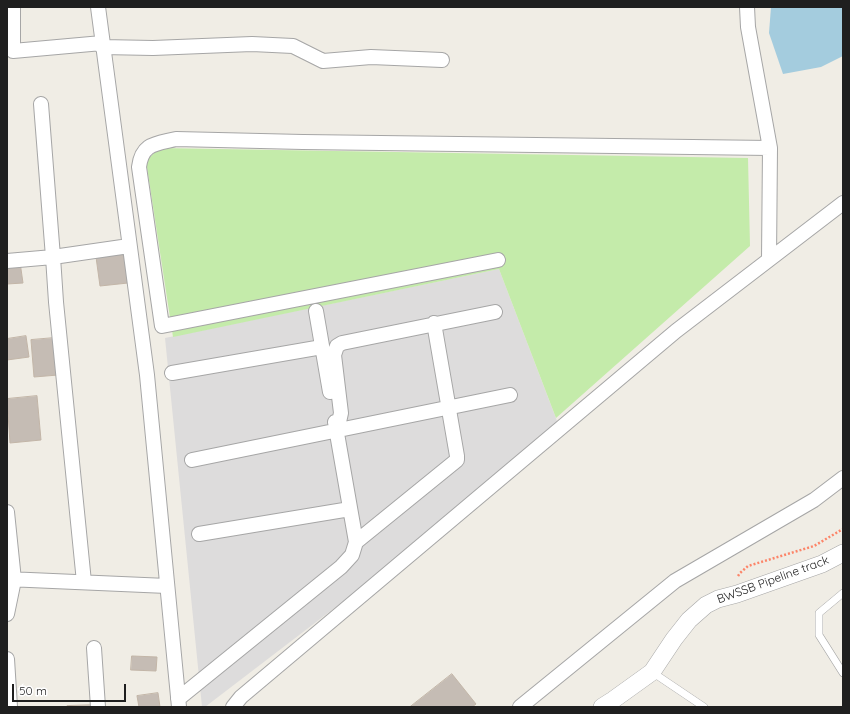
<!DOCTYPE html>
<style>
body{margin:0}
#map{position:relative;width:850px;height:714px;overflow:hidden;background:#f0ede5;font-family:Quicksand,sans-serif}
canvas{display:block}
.frame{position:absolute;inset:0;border:8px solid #1f1f1f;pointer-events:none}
.scale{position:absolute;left:12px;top:684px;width:114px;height:18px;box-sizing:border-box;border:2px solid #1f1f1f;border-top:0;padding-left:5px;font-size:12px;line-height:14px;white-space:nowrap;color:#1f1f1f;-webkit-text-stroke:3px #fff;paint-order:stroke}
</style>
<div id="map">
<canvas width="850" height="714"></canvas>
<div class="frame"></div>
<div class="scale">50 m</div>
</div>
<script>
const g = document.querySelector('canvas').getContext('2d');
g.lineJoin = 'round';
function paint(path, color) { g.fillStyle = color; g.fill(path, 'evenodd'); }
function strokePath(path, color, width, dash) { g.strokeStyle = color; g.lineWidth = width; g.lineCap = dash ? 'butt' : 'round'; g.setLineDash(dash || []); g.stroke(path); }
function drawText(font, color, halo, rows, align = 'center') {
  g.font = font + ' Quicksand,sans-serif'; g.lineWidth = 3; g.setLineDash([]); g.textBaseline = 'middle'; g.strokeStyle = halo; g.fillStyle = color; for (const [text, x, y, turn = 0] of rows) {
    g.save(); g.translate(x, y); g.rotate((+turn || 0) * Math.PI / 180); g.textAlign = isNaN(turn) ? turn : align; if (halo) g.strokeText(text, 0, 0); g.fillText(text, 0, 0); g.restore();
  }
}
paint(new Path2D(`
 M499,269l63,165 -357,273h-3l-37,-369z`), '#dddcdc');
paint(new Path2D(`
 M159,148l589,10 2,88 -194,172 -57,-149 -326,68 -27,-176z`), '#c4ebaa');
paint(new Path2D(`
 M771,7h72v49l-22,11 -38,7 -14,-41z`), '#a4ccde');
const building = new Path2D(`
 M124,253l4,30 -28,3 -4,-29z
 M20,262l3,21 -16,1v-20z
 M26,336l3,21 -22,3v-21z
 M54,338l4,37 -24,2 -3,-37z
 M37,396l4,44 -31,3 -3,-44z
 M132,656l25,1 -1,14 -25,-1z
 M452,674l24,30 -4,3h-62z
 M158,693l2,14h-21l-2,-11z
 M97,705v2h-30v-1z`);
paint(building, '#c5bcb4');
strokePath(building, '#c2b5a7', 1);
const service = new Path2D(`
 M843,593l-24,20v22l24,38
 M652,672l52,35`);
const minor = new Path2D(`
 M13,7v44l89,-8
 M98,7l49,368 32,332
 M102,47l51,1 99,-4 41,2 30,15 48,-4 71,3
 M41,104l12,153 76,-11
 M769,259l1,-111
 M498,260l-336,66 -23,-159c3,-24 17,-23 37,-28l127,3 467,6 -22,-121 -1,-20
 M7,261l46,-4 3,45 28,280
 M316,311l14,81
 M172,373l150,-26
 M335,422l21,120
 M337,431l4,-18 -7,-58 3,-9 5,-3 153,-31
 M192,460l318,-65
 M7,512l7,68 -7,34
 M199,534l151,-25
 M7,579l160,7
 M94,648l4,59
 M7,659l3,48
 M178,699l163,-132 11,-12 4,-13 101,-82v-4l-23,-133
 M233,707l8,-10 435,-366 167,-128
 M520,707l155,-126 139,-81 29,-22`);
const tertiary = new Path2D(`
 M602,707l11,-7 39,-28 22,-33 15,-19 17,-15 12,-6 19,-5 85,-30 21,-11`);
strokePath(service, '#a6a6a6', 8);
strokePath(minor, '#a6a6a6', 16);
strokePath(tertiary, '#a6a6a6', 18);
strokePath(new Path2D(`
 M738,576l2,-3 8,-7 66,-20 29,-17`), '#fc8569', 2.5, [2, 2]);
strokePath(service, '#fff', 7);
strokePath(minor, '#fff', 14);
strokePath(tertiary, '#fff', 17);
drawText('12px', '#1f1f1f', '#fff', [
 ["BWSSB Pipeline track",773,580,-20]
]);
</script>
